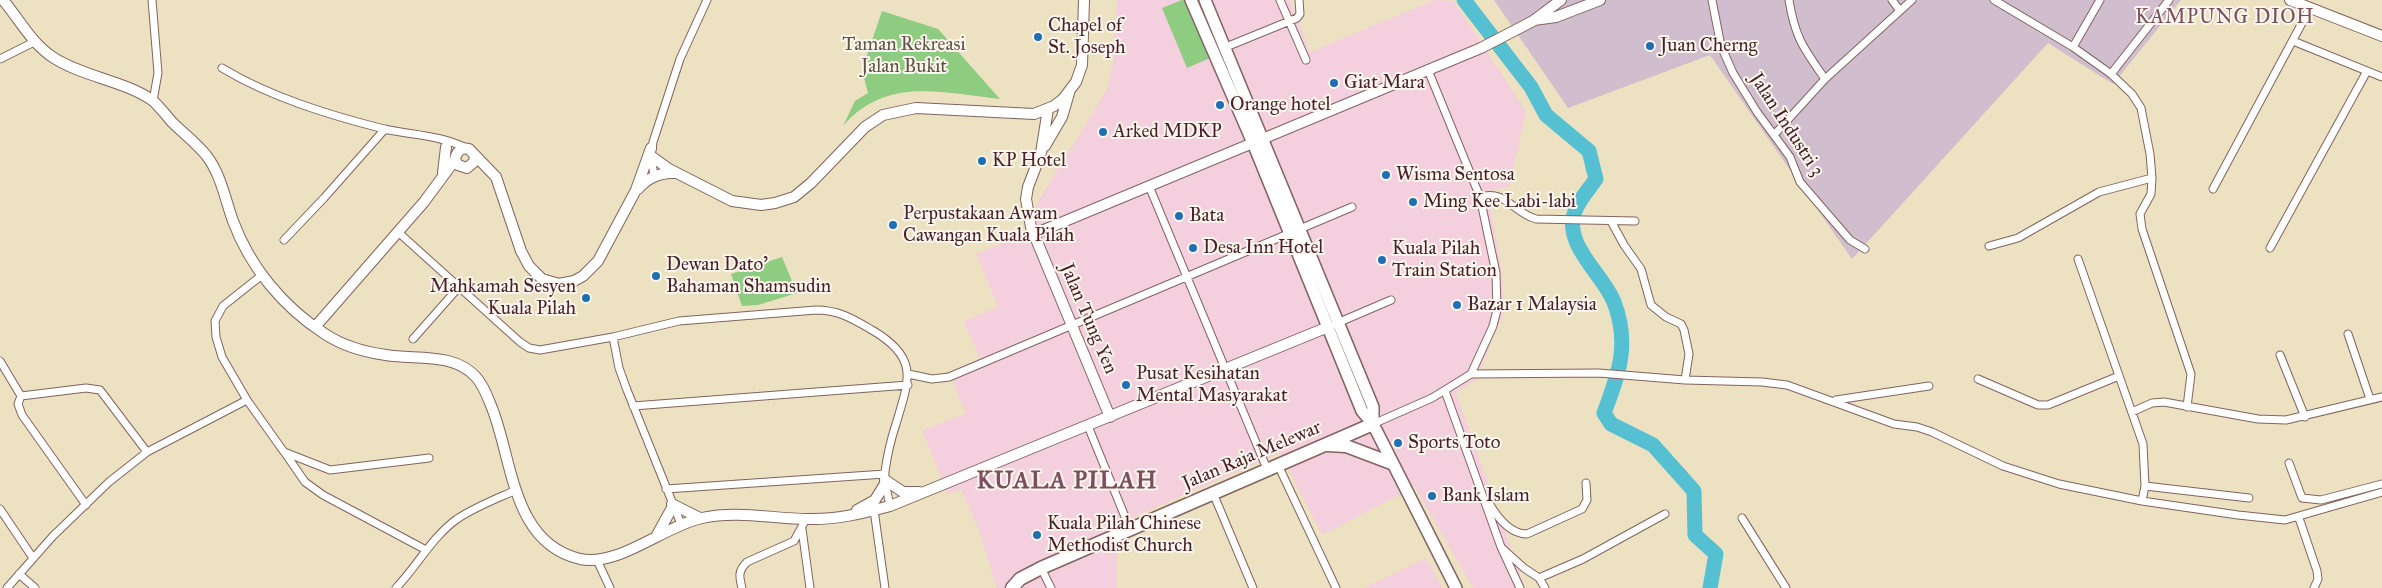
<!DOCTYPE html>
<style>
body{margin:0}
canvas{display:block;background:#ece1c0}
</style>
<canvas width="2382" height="588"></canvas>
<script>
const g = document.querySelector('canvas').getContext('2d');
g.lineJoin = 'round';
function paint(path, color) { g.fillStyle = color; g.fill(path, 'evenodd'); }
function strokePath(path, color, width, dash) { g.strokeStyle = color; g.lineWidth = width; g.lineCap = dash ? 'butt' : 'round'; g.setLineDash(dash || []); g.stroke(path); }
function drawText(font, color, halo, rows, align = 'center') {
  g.font = font + ' "IM FELL Great Primer",serif'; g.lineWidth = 4; g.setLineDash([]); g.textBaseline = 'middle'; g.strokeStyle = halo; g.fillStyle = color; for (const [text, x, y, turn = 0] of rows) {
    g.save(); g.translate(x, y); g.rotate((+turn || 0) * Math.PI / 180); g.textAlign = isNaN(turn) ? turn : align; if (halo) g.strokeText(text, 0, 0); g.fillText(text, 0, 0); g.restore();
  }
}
paint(new Path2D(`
 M1117,0h173l20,52 125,-52 19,1 72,111 -17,75 -22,4 14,73 3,48 -28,68 -20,13 67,189 -11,6h-39l-58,-101 -93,48 -42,-82 -163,71v64h-120l-18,-57 -18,-42 -13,5 -26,-63 44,-18 -17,-41 31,-13 -16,-38 34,-14 -22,-53 50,-21 13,-33 68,-110 6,-27z
 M1426,558l16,30h-78z`), '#f4cfdd');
paint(new Path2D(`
 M1494,0h687l-68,84 -65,-41 -196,216 -142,-204 -142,53z`), '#d0bdcd');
paint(new Path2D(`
 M1182,0h3l25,58 -23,10 -25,-60z
 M882,11l56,18 62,70c-58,-6 -114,-23 -157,27l12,-25 13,-8 -6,-23z
 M782,257l15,36 -39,12 -16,1 -11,-32z`), '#8ecc82');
strokePath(new Path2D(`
 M1464,0l67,87 15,28 43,36 7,28c-7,10 -17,21 -21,32 -13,33 28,63 39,91 16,42 5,71 -10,111l7,11 42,21 41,46 1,44 21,19 -6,34`), '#55c0d1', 15);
const street = new Path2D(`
 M152,0l6,73 -5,28
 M1280,0l26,60
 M1712,0l9,46 12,27 24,39 33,45 10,25 50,58 15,9
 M1789,0c6,38 15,49 36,79
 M1892,0l8,11
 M1994,0l79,47 38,27 21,20 9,14 9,46 2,24 -1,16 -11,20 2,15 49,145 -4,33
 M2293,41l89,36
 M1226,47l71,-29 3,-4 -1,-14
 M2073,47l27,-47
 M0,59l34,-17
 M222,68c48,29 107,47 162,61 27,6 56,6 82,19
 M2111,74l58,-74
 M1774,135l51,-56 87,-79
 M654,176l-3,-20 2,-14 27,-83 27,-59
 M1149,186l118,283
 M2213,189l97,-181
 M1480,197c26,-8 33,16 56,22l99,2
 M1611,221l13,24 17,24 10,36 15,12 15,7 3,6 5,24 -4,26
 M398,232l122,110 9,6 11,2 73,-13 66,-16 137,-11c23,0 37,9 56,20 48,28 37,50 24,94 -5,15 -9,32 -11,48 -1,11 3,23 5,34
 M284,240l40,-42 61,-69
 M1989,246l29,-8 81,-46 53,-14
 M2270,248l97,-177
 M2078,259l65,185 2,42 -3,15
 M262,275l-39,31 -8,15 1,16 6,20 25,43 37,52 46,18 99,-12
 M1335,324l56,-24
 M2348,334l22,65
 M613,337l6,31 8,22 54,134
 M413,339l46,-52
 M2280,355l25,62
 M0,361l21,35 65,-8 14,2 47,62
 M908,374l24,5 17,-2 403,-170
 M1471,374l128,-1 86,7 77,2 25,3 107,39 23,3 15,5 71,34 56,18 83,17 96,14 47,5 97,-28
 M1978,379l60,26h10l71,-29
 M1445,391l56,156 19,41
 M21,396l-3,8 4,11 64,90
 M1836,400l93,-14
 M633,406l275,-21
 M2132,412l20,-9 12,-1 94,17 28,1 96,-23
 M1373,424l59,-26 39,-24 22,-48 4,-16 -1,-37 -16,-76 -52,-127
 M1088,426l42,103
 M285,453l20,29 18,13 103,55
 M2289,463l13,35 19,2 61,-16
 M1278,465l58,123
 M2145,486l104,12
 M666,489l219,-15
 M1213,493l40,95
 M1489,503c8,14 20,31 38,31l55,-25 5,-9 -1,-17
 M0,509l33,49
 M874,510l11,78
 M1742,518l44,70
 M2299,518l18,53 1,8 -4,9
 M802,529l8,59
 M1503,549l21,19 15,10 44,-19 82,-45
 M597,560l13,28
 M1041,568l10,20
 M19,574l16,14
 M1539,578l6,10
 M7,588l46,-52 56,-54 38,-30 100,-52
 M396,588c21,-22 36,-51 61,-69 18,-12 39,-20 59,-29
 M742,588c-3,-12 -4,-17 5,-26l47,-21 12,-22`);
const secondary = new Path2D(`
 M3,0c17,20 28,43 51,58 30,19 68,22 98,42 7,6 14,15 20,22 11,11 24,21 34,33 15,19 19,44 27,66 17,46 50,86 92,113 18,12 39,18 61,21 30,5 67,-3 90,22 8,9 12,21 16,31 21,53 20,135 88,151 39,8 84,-33 122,-41 35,-8 71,1 106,1 29,1 55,-6 82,-13l438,-179
 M2290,0l92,36
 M1534,20l22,-3 44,-17
 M1048,109l-7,44 -13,34 -2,12 5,28 79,190
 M1045,146l17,-29 7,-24
 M475,156l-1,6 -7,6 -9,-3 -3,-5c1,-8 6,-13 14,-11l27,28 25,74 8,15 13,13 17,5 15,-3 9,-5 15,-15 38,-71 15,-42
 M651,156l18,13 63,32 29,4 14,-2 19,-6 17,-14 54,-56 18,-12 33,-7 118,6 20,-8 9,-7 13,-17 6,-17 2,-65
 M443,173l3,-26
 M638,189c10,-12 22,-17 38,-16
 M1034,234l447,-186 52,-27 28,-21
 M315,327l109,-125 31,-42
 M885,480l18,12h16
 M672,504l28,14
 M857,510l18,-10 11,-18
 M657,535l16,-29`);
const primary = new Path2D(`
 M1191,0l62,143 109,268 11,13 83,164
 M1205,0l168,407v17`);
const highway = new Path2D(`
 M1327,445l19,1 45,17
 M1012,588l8,-9 21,-11 332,-144`);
strokePath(street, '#83635f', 9);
strokePath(secondary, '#83635f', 12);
strokePath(primary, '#83635f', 14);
strokePath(highway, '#83635f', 15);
strokePath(street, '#fff', 7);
strokePath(secondary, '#fff', 10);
strokePath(primary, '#fff', 11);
strokePath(highway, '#fff', 12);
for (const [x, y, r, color] of [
 [1038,37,5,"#1f6fb2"],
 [1650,46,5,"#1f6fb2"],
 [1334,83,5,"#1f6fb2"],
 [1220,105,5,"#1f6fb2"],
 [1103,132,5,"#1f6fb2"],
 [982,161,5,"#1f6fb2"],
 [1386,175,5,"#1f6fb2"],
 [1413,202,5,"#1f6fb2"],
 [1179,216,5,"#1f6fb2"],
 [893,225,5,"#1f6fb2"],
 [1193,248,5,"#1f6fb2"],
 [1382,260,5,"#1f6fb2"],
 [656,276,5,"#1f6fb2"],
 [586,298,5,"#1f6fb2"],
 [1457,305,5,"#1f6fb2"],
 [1126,385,5,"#1f6fb2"],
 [1398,443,5,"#1f6fb2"],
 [1432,496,5,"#1f6fb2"],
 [1037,535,5,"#1f6fb2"]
]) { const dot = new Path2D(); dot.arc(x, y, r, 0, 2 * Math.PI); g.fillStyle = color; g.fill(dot); strokePath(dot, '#fbf7ec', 2); }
drawText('19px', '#4a1f2b', '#fbf7ec', [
 ["Chapel of",1048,26],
 ["St. Joseph",1048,48],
 ["Juan Cherng",1660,46],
 ["Giat Mara",1344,83],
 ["Orange hotel",1230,105],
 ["Arked MDKP",1113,132],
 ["KP Hotel",992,161],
 ["Wisma Sentosa",1396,175],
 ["Ming Kee Labi-labi",1423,202],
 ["Perpustakaan Awam",903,214],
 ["Cawangan Kuala Pilah",903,236],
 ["Bata",1189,216],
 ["Desa Inn Hotel",1203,248],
 ["Kuala Pilah",1392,249],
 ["Train Station",1392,271],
 ["Dewan Dato'",666,265],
 ["Bahaman Shamsudin",666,287],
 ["Mahkamah Sesyen",576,287,"right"],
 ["Kuala Pilah",576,309,"right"],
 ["Bazar 1 Malaysia",1467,305],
 ["Pusat Kesihatan",1136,374],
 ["Mental Masyarakat",1136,396],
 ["Sports Toto",1408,443],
 ["Bank Islam",1442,496],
 ["Kuala Pilah Chinese",1047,524],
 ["Methodist Church",1047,546]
], 'left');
drawText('19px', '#5e5345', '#fbf7ec', [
 ["Taman Rekreasi",904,45],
 ["Jalan Bukit",904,67]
]);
drawText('19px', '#4a1f2b', '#fbf7ec', [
 ["Jalan Industri 3",1786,125,57],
 ["Jalan Tung Yen",1088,319,67],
 ["Jalan Raja Melewar",1252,456,-23]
]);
g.letterSpacing = '1px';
drawText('20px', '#7b4f61', '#fbf7ec', [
 ["KAMPUNG DIOH",2225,18]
]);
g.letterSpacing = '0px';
g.letterSpacing = '1px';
drawText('bold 24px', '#7b4f61', '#fbf7ec', [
 ["KUALA PILAH",1067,482]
]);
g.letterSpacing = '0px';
</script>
